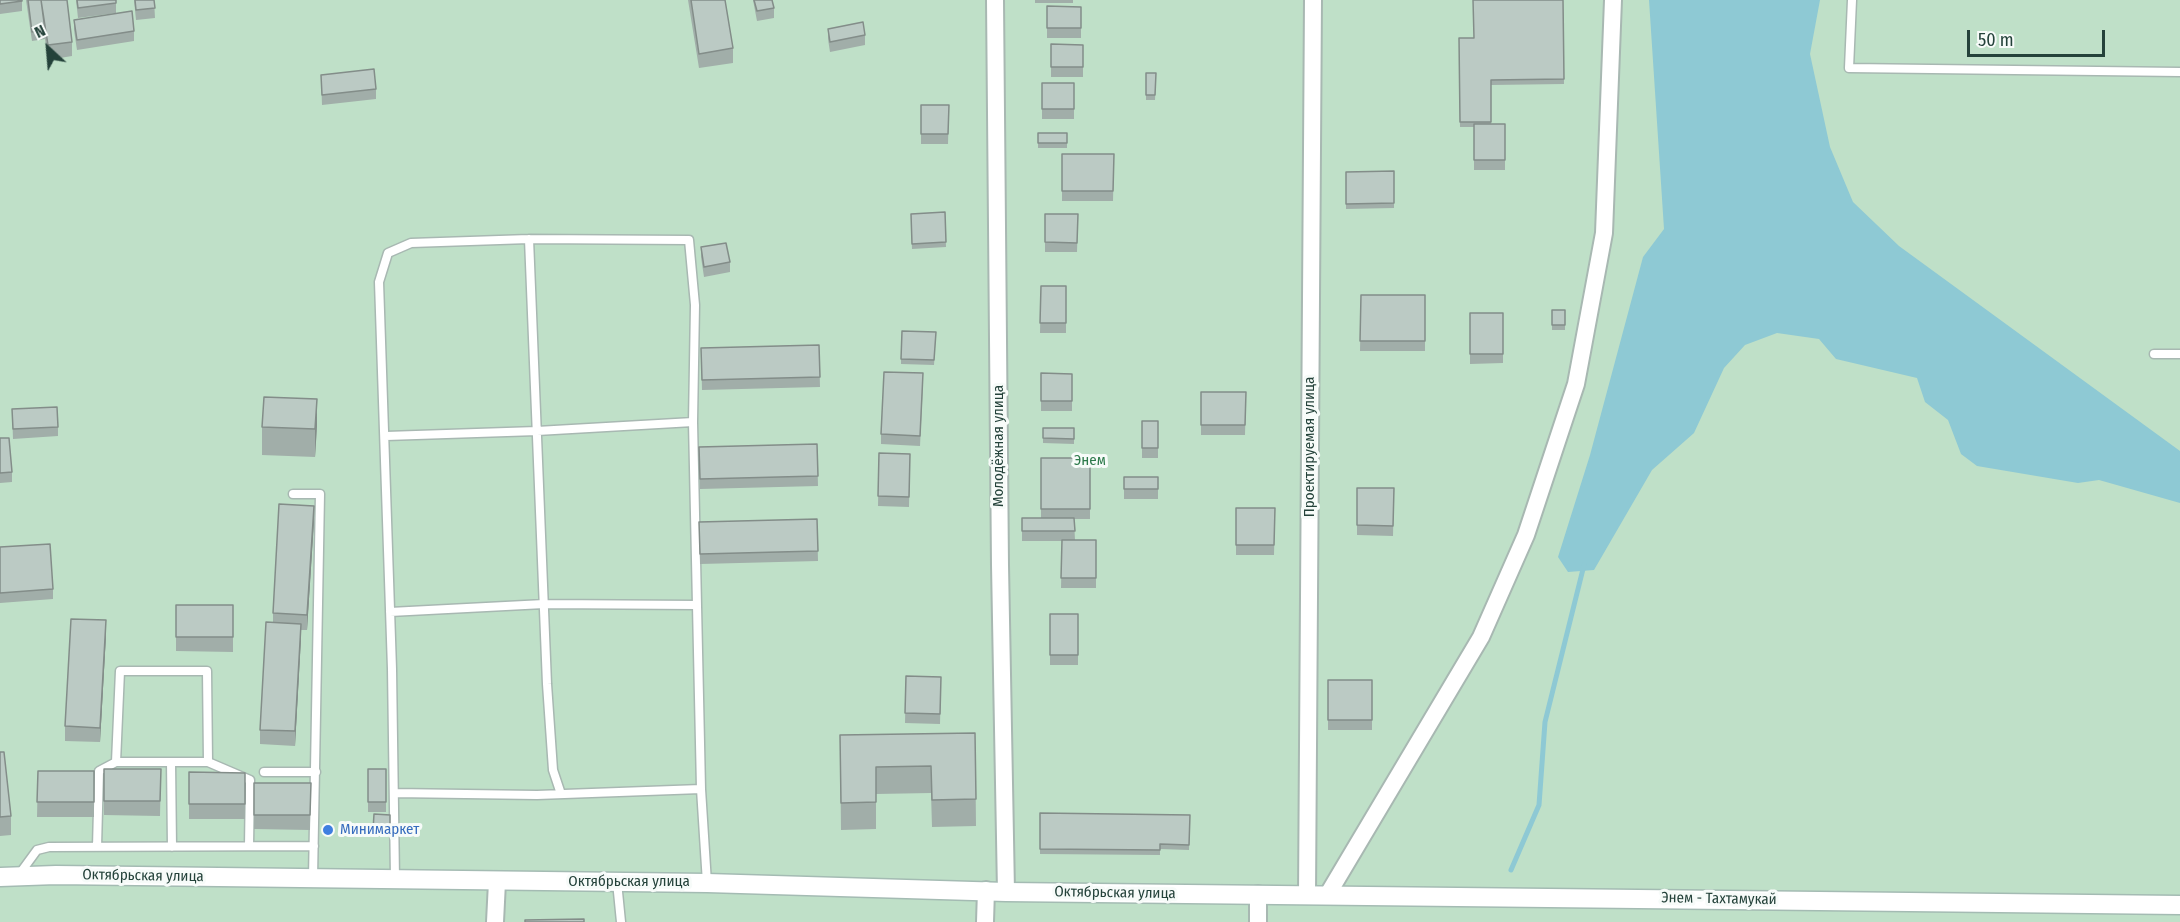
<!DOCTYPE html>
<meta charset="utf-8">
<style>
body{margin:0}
#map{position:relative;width:2180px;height:922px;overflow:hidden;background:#e6efeb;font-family:"Fira Sans Condensed",sans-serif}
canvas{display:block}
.north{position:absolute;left:18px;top:18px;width:60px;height:60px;-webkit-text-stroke:4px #f7fbf9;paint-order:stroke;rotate:334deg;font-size:16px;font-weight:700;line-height:24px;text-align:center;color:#24423a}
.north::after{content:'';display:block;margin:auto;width:21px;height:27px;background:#24423a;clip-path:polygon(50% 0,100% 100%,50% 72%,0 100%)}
.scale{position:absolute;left:1967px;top:30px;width:138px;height:27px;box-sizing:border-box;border:3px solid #24423a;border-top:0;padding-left:8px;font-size:18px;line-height:21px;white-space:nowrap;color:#24423a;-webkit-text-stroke:4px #f7fbf9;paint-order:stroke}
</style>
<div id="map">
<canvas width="2180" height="922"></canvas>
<div class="north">N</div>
<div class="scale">50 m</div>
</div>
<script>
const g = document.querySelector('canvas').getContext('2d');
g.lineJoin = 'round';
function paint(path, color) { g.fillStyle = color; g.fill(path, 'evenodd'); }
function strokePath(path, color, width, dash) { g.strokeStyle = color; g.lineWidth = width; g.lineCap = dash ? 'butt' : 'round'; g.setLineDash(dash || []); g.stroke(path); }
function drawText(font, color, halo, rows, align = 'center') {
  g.font = font + ' "Fira Sans Condensed",sans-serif'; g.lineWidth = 6; g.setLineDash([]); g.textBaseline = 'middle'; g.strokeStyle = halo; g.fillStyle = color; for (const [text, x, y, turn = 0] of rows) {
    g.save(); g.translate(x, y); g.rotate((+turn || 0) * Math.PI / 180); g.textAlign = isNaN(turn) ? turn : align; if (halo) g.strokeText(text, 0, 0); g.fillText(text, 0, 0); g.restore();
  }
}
paint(new Path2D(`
 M0,0h2180v922h-2180z`), '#bfe0c8');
paint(new Path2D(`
 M1649,0h171l-10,54 20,93 23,55 46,44 281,205v52l-81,-23 -21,3 -101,-17 -16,-12 -13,-34 -23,-18 -8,-24 -81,-19 -17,-20 -42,-6 -32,12 -21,23 -30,65 -42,37 -58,100 -26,2 -10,-15 32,-102 53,-198 21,-28z`), '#8ec9d4');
strokePath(new Path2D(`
 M1511,870l28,-65 6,-83 39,-157`), '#8ec9d4', 5);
const lane = new Path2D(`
 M1852,0l-3,68 331,4
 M529,239l18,445 6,86 8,24
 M2154,354h26
 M386,436l151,-5 156,-9
 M293,494h27l-7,384
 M390,612l154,-8 153,1
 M120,671h87l1,91h-92z
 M171,762l1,85
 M208,762l42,18 -1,66
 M264,772h52
 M394,793l143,2 164,-6
 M97,847l2,-76 17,-9
 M18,876l19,-26 12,-3 265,-1
 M395,879l-3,-210 -13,-387 9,-29 23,-10 118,-4 160,1 6,65 -2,117 8,367 6,94
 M617,882l4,40`);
const street = new Path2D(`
 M995,0l5,565 6,327
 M1328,894l153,-257 45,-102 50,-151 28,-151 9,-233
 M1307,895l6,-895
 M495,922l2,-40
 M985,922l1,-32
 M1258,922v-28`);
const secondary = new Path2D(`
 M0,877l56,-2 651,8 299,9 1174,13`);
strokePath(lane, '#a8b8b2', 11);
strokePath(street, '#a8b8b2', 20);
strokePath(secondary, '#a4bbb3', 21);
strokePath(lane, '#fff', 8);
strokePath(street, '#fff', 16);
strokePath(secondary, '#fff', 18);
paint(new Path2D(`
 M0,0h22v11l-22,3z
 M26,0h41l5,42v14l-24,4 -3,-21 -13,2z
 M76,0h40v13l-38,5z
 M134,0h20l1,18 -19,2z
 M688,0h37l8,48v15l-34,5z
 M753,0h19l2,8v10l-17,3z
 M1035,0h38v3h-38z
 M1563,0l1,84 -73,1v39h14v46h-31v-43h-14l-1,-89h15z
 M1047,6l34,1v31h-34z
 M74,20l60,11v10l-57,9 -3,-20z
 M828,29l37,6v10l-35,7 -2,-13z
 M1051,44l32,1v32h-32z
 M1146,73h10l-1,27h-9z
 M321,75l55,14v10l-54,6z
 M1042,83h32v36h-32z
 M921,105h28l-1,39h-27z
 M1038,133h29v15h-29z
 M1062,154h52l-1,47h-51z
 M1394,171v37l-48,1v-37z
 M945,212l1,35 -34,2 -1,-35z
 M1045,214h33l-1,38h-32z
 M701,247l29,15v10l-26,5 -3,-20z
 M1041,286h25v47h-26z
 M1361,295h64v56h-65z
 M1552,310h13v20h-13z
 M1470,313h33v50l-33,1z
 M936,332l-2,33 -33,-1v-5z
 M819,345l1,42 -118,3 -1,-42z
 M1041,373l31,1v37h-31z
 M923,383l-3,63 -39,-2v-10z
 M1201,392h45l-1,43h-44z
 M12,409l46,18v9l-45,3z
 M1142,421h16v37h-16z
 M317,426l-2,31 -53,-2v-28z
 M1043,428h31v16l-31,-1z
 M0,438l12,34v10l-12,1z
 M817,444l1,42 -118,3 -1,-42z
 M879,453l31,1 -1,53 -31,-1z
 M1041,458h49v61h-16l1,21h21v48h-35l1,-47h-40v-23h19z
 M1124,477h34v22h-34z
 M1357,488h37l-1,48 -36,-1z
 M1236,508h39l-1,47h-38z
 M817,519l1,42 -118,3 -1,-42z
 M314,521l-7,109h-6l-6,116 -35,-2v-14l13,-108v-9z
 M0,547l53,42v10l-53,4z
 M176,605h57v47l-57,-1z
 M1050,614h28v51h-28z
 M106,635l-6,107 -35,-1v-15z
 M906,676l35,1 -1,47 -35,-1z
 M1328,680h44v50h-44z
 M975,733l1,93 -44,1 -1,-34 -55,1v35l-35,1 -1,-95z
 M0,752l11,64v19l-11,1z
 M104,769h57l-1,47 -56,-1z
 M368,769h18v43h-18z
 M38,771h56v46h-57z
 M189,772l56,1v46h-56z
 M254,783h57l-1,47 -56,-1z
 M1040,813l150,2 -1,35 -29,-1v6l-120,-1z
 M374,814l16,1v20h-17z`), '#a1aea9');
paint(new Path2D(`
 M317,399v27l-2,31v-28z
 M314,506v15l-7,109v-15z
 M106,620v15l-6,107v-14z
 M301,624v15l-6,107v-15z`), '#838d89');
const building = new Path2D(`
 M0,0h22v1l-22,3z
 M28,0h13l4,30 -13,2z
 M41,0h26l5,42 -24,3z
 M77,0h39v3l-38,5z
 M135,0h19l1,8 -19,2z
 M691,0h34l8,48 -34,6z
 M754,0h18l2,8 -17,3z
 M1473,0h90l1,79 -73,1v42h-31l-1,-84h15z
 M1047,6l34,1v21h-34z
 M132,11l2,20 -57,9 -3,-20z
 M863,22l2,13 -35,7 -2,-13z
 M1051,44l32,1v22h-32z
 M374,69l2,20 -54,6 -1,-20z
 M1146,73h10l-1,22h-9z
 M1042,83h32v26h-32z
 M921,105h28l-1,29h-27z
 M1474,124h31v36h-31z
 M1038,133h29v10h-29z
 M1062,154h52l-1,37h-51z
 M1394,171v32l-48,1v-32z
 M945,212l1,30 -34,2 -1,-30z
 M1045,214h33l-1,29 -32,-1z
 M726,243l4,19 -26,5 -3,-20z
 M1041,286h25v37h-26z
 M1361,295h64v46h-65z
 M1552,310h13v15h-13z
 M1470,313h33v41h-33z
 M902,331l34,1 -2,28 -33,-1z
 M819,345l1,32 -118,3 -1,-32z
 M884,372l39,1 -3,63 -39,-2z
 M1041,373l31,1v27h-31z
 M1201,392h45l-1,33h-44z
 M264,397l53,2 -2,30 -53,-2z
 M57,407l1,20 -45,2 -1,-20z
 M1142,421h16v27h-16z
 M1043,428h31v11l-31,-1z
 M0,438h9l3,34 -12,1z
 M817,444l1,32 -118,3 -1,-32z
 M879,453l31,1 -1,43 -31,-1z
 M1041,458h49v51h-49z
 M1124,477h34v12h-34z
 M1357,488h37l-1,38 -36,-1z
 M279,504l35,2 -7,109 -34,-2z
 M1236,508h39l-1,37h-38z
 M1022,518h52l1,13h-53z
 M817,519l1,32 -118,3 -1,-32z
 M1062,540h34v38h-35z
 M50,544l3,45 -53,4v-46z
 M176,605h57v32h-57z
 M1050,614h28v41h-28z
 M71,619l35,1 -6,108 -35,-2z
 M266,622l35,2 -6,107 -35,-1z
 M906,676l35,1 -1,37 -35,-1z
 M1328,680h44v40h-44z
 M975,733l1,66 -44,1 -1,-34 -55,1v35l-35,1 -1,-68z
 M0,752h4l7,64 -11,1z
 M104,769h57l-1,32h-56z
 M368,769h18v33h-18z
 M38,771h56v31h-57z
 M189,772l56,1v31h-56z
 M254,783h57l-1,32h-56z
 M1040,813l150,2 -1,30 -29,-1v6l-120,-1z
 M374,814l16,1v15h-17z
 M584,919v3h-59v-2z`);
paint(building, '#bbcac4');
strokePath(building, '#838d89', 1.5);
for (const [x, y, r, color] of [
 [328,830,6,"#3f7fe0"]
]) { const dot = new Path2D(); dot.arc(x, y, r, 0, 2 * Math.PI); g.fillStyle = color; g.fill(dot); strokePath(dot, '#f7fbf9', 2); }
drawText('15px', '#24423a', '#f7fbf9', [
 ["Молодёжная улица",999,446,-90],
 ["Проектируемая улица",1310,447,-90],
 ["Октябрьская улица",143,876,1],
 ["Октябрьская улица",629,882],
 ["Октябрьская улица",1115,893,1],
 ["Энем - Тахтамукай",1719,899,1]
]);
drawText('15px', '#2d7a4b', '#f7fbf9', [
 ["Энем",1090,461]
]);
drawText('15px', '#366cbe', '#f7fbf9', [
 ["Минимаркет",340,830]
], 'left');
</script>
